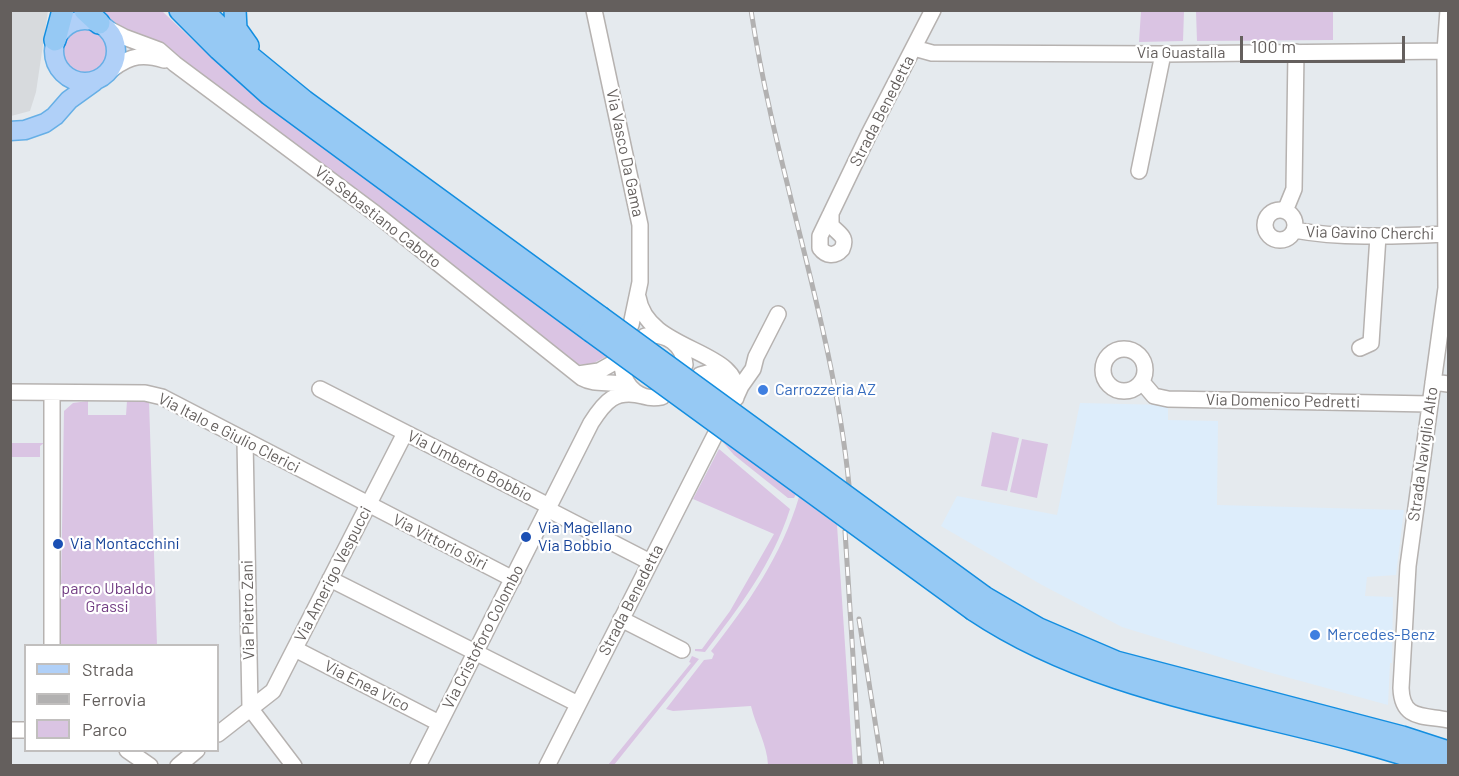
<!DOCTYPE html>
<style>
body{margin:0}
#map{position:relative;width:1459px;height:776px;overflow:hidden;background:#e5eaee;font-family:Barlow,sans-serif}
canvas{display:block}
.frame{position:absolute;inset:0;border:12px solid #645f5d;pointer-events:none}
.legend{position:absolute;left:24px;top:644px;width:195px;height:108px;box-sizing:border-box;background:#fff;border:2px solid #c1bfbe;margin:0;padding:8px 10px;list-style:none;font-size:18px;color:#645f5d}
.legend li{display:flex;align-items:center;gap:12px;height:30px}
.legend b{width:30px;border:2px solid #c1bfbe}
.scale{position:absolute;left:1240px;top:36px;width:165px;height:27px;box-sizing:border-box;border:3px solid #645f5d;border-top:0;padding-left:8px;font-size:18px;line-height:21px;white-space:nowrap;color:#645f5d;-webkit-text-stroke:4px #fff;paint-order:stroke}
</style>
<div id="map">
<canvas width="1459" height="776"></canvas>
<div class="frame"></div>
<ul class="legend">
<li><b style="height:8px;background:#b0d0f8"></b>Strada</li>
<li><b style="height:8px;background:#b2b1b1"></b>Ferrovia</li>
<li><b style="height:16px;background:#dac4e3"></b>Parco</li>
</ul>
<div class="scale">100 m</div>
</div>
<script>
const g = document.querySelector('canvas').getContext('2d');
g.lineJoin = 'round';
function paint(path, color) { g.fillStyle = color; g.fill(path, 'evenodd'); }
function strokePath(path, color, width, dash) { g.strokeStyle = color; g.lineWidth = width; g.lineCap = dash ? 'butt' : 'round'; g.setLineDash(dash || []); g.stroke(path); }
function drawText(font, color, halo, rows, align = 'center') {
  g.font = font + ' Barlow,sans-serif'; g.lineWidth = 4.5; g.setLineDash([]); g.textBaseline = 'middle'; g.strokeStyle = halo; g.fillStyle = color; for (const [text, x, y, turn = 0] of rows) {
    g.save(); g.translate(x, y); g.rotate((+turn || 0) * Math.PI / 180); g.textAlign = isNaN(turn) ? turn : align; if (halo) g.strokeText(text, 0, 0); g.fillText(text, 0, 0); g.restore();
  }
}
paint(new Path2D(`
 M1080,403l88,2v15l50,1 -1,84 187,5 -8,65 -29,2 -2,19 28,1 -1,66h-2l-2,42 -120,-33 -146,-45 -80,-42 -101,-59 16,-30 100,19z`), '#ddedfb');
paint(new Path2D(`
 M10,11h38l-12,81 -6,19 -19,5z`), '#d7dadd');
paint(new Path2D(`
 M91,11h71l37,35 64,57 344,253 -17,9 -15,-1 -212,-170 -194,-144 -43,-17z
 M1141,11h43l-1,30 -44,1z
 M1196,11h137v29l-136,1z
 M61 52a24 24 0 1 1 48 0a24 24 0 1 1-48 0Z
 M88,401v14h38l1,-14h22l8,244 -97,1 4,-235 9,-8z
 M992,432l27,6 -12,53 -26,-5z
 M1022,439l26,5 -11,54 -27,-6z
 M721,440l75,54 -2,4h-6l-54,-43z
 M11,443h33l-4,3v11h-29z
 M719,449l71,60c-17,54 -51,99 -85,143l-10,-1v-2h7l28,-38 44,-77 -81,-35z
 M799,497l38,28 16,240h-85c-1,-21 -12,-38 -17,-59l-78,5 -7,-2 38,-49 8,-1 2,-5 -3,-3c37,-47 71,-96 88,-154z
 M692,656l7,3 -85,106h-6l83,-102 -2,-1z`), '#dac4e3');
const minor = new Path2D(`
 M594,10l46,215v57l-9,43
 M1448,10l-3,41 1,237 -38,278 -7,122c1,32 22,27 47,32
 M103,26l21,11 35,13 16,14 201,150 206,164c16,9 34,0 50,11
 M914,48l18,5 231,1 285,-3
 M105,75c20,-17 33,-23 59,-15
 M1139,171l24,-117
 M1265 225a15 15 0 1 1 30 0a15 15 0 1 1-30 0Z
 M1285,211l9,-22 2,-137
 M831,213v12c7,9 17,11 11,24 -7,8 -16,7 -22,-1v-12l49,-102 64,-124
 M1294,230c50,9 102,6 153,4
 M638,297c9,57 107,51 98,101
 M645,336c21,-4 38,8 40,29
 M1360,348l11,-5 7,-107
 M1103 370a21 21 0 1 1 42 0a21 21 0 1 1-42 0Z
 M622,367c3,22 19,34 40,30
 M578,374l21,-3 16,-9
 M700,375l11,-3 19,8
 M707,376l11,6 5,11
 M1142,382l12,14 14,3 262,5
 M1433,382l15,2
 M320,389l223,114 10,9 97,50
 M10,392l135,1 17,4 351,182
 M736,397l5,-11 12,-17 3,-12 22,-43
 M245,440l5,268 44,58
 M330,579l248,125
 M621,619l61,31
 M52,646v-253
 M295,649l144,74
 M10,730h16
 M218,734l55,-43 132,-258
 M127,750l23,16
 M178,766l19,-16
 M418,766l173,-343c14,-22 24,-34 52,-27
 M547,766l168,-331`);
const major = new Path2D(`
 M54 51a31 31 0 1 1 62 0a31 31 0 1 1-62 0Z
 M10,131l15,-1 20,-7 10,-7 14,-16 25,-18`);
const highway = new Path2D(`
 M85,10l14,13
 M180,10l39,39 50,45 322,237
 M202,10l47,46 55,45 296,216
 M235,10l1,19 12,17
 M55,40l8,-30
 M984,597l55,32 77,33 286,75 46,15
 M974,610c139,93 311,101 465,156`);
strokePath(minor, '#b6b2b0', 18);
strokePath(major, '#66afe6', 21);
strokePath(highway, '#138ee0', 24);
strokePath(minor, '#fff', 15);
strokePath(major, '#b0d0f8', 18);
strokePath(highway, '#96c9f4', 21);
const rail = new Path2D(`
 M751,10c24,161 82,313 98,475
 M845,531l15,235
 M859,619l23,147`);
strokePath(rail, '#b2b1b1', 5);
strokePath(rail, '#fff', 3, [9]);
const highwayBridge = new Path2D(`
 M600,317l384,280
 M591,331l383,279`);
strokePath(highwayBridge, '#138ee0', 24, []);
strokePath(highwayBridge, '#96c9f4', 21);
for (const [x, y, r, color] of [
 [763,390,6,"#3f7fe0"],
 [526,537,6,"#1a4fb4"],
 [58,544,6,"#1a4fb4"],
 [1315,635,6,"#3f7fe0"]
]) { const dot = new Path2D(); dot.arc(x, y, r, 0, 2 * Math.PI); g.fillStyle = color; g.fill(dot); strokePath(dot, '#fff', 2); }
drawText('16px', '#645f5d', '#fff', [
 ["Via Guastalla",1181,53],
 ["Strada Benedetta",882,111,-63],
 ["Via Vasco Da Gama",625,153,78],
 ["Via Sebastiano Caboto",378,217,38],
 ["Via Gavino Cherchi",1370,233,1],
 ["Via Domenico Pedretti",1283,401,1],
 ["Via Italo e Giulio Clerici",229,433,27],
 ["Strada Naviglio Alto",1423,454,-82],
 ["Via Umberto Bobbio",470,466,27],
 ["Via Vittorio Siri",440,542,27],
 ["Via Amerigo Vespucci",333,574,-63],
 ["Strada Benedetta",631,600,-63],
 ["Via Pietro Zani",248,610,-91],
 ["Via Cristoforo Colombo",483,637,-63],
 ["Via Enea Vico",367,686,27]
]);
drawText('16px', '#366cbe', '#fff', [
 ["Carrozzeria AZ",775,390],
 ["Mercedes-Benz",1327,635]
], 'left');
drawText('16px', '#164399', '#fff', [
 ["Via Magellano",538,528],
 ["Via Bobbio",538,546],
 ["Via Montacchini",70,544]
], 'left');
drawText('16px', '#723d83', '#fff', [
 ["parco Ubaldo",107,589],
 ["Grassi",107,607]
]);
</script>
